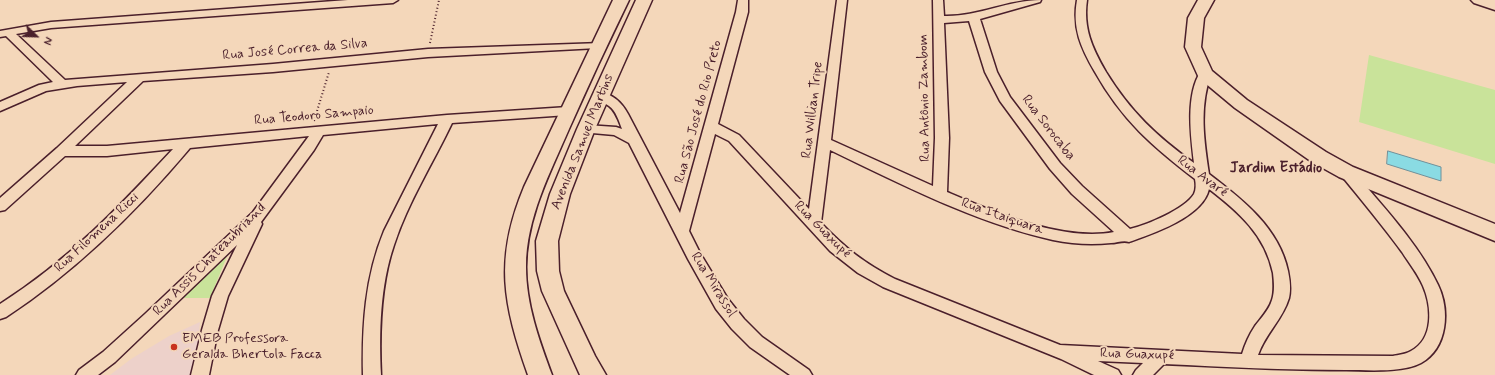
<!DOCTYPE html>
<meta charset="utf-8">
<style>
body{margin:0}
#map{position:relative;width:1495px;height:375px;overflow:hidden;background:#f4d7ba;font-family:Mynerve,sans-serif}
canvas{display:block}
.north{position:absolute;left:16px;top:16px;width:40px;height:40px;-webkit-text-stroke:3px #f4d7ba;paint-order:stroke;rotate:113deg;font-size:11px;font-weight:700;line-height:16px;text-align:center;color:#4a1f2b}
.north::after{content:'';display:block;margin:auto;width:14px;height:18px;background:#4a1f2b;clip-path:polygon(50% 0,100% 100%,50% 72%,0 100%)}
</style>
<div id="map">
<canvas width="1495" height="375"></canvas>
<div class="north">N</div>
</div>
<script>
const g = document.querySelector('canvas').getContext('2d');
g.lineJoin = 'round';
function paint(path, color) { g.fillStyle = color; g.fill(path, 'evenodd'); }
function strokePath(path, color, width, dash) { g.strokeStyle = color; g.lineWidth = width; g.lineCap = dash ? 'butt' : 'round'; g.setLineDash(dash || []); g.stroke(path); }
function drawText(font, color, halo, rows, align = 'center') {
  g.font = font + ' Mynerve,sans-serif'; g.lineWidth = 4; g.setLineDash([]); g.textBaseline = 'middle'; g.strokeStyle = halo; g.fillStyle = color; for (const [text, x, y, turn = 0] of rows) {
    g.save(); g.translate(x, y); g.rotate((+turn || 0) * Math.PI / 180); g.textAlign = isNaN(turn) ? turn : align; if (halo) g.strokeText(text, 0, 0); g.fillText(text, 0, 0); g.restore();
  }
}
paint(new Path2D(`
 M200,322l-5,53h-85l21,-16 38,-23z`), '#edd1ca');
paint(new Path2D(`
 M1369,55l126,35v74l-136,-42z
 M228,254l-18,44h-29z`), '#c9e39a');
const water = new Path2D(`
 M1388,151l53,16v14l-54,-17z`);
paint(water, '#8adbe3');
strokePath(water, '#709099', 1);
const street = new Path2D(`
 M348,0h50l-5,3 -342,25 -35,6 49,46 208,-16 155,-15 174,-6 2,2 -2,2 -4,1 -170,9 -155,15 -130,9 -68,65h32l340,-31 121,-8 4,1 2,3 -2,3 -4,1 -116,8c-19,40 -44,79 -58,122 -14,41 -15,87 -13,130h-18c-1,-49 2,-98 21,-144l54,-107 -115,11 -9,15 -53,72 1,2 -34,72 -10,34 -9,45h-18l11,-45 10,-34 25,-51 -122,117 -17,13h-22l3,-5 24,-18 42,-38 108,-102 56,-76 -119,12c-54,64 -114,123 -184,169l-6,2v-15c68,-43 119,-97 173,-155l-66,7h-42l-60,54 -5,1v-13l57,-50 70,-66 -50,4 -31,5 -46,20v-9l39,-17 14,-3 -47,-46 -6,1v-6l51,-9z
 M738,0h10v12l-30,112 21,11 70,74 28,-209h10l-16,140 102,46 2,-48 -2,-138h10l1,16c34,1 64,-16 97,-16l-1,2 -60,17 17,53 13,25 50,66 22,23 48,43c17,-4 55,-20 64,-35 2,-4 2,-10 1,-15 -43,-33 -73,-59 -100,-107 -14,-24 -23,-44 -18,-72h10c-4,28 5,48 19,72 24,39 51,65 88,91 -3,-26 -9,-68 7,-92h8l2,3c-12,33 -7,67 -2,100 34,26 70,54 79,97 2,10 3,18 1,27 -6,21 -24,36 -31,57l135,1c5,-1 13,-2 18,-5 23,-12 21,-44 12,-65 -5,-12 -14,-23 -21,-34 -19,-26 -40,-51 -61,-77l-2,-3 2,-3 5,-2 5,2c29,34 68,75 87,116 12,25 10,63 -17,78 -18,10 -54,7 -75,7 -61,0 -121,-3 -182,-6l-11,11h-20l3,-5 7,-7 -45,-2 20,9 3,5h-27l-33,-16 -178,-72 -25,-14 -28,-22 -101,-110 -14,-7 -26,97 11,22 28,46 16,20 18,18 47,33 3,5h-22l-40,-28 -18,-18 -16,-20 -28,-50 -59,-116 -15,-8 -33,-3 -2,-3 2,-3 5,-1 30,2 6,2c-3,-8 -6,-18 -13,-23 -5,-4 -11,-4 -14,-9l2,-3c14,-3 25,9 31,20l52,99 56,-201zM969,21l16,51 15,29 50,68 22,25 42,38c-52,10 -120,-20 -167,-40l2,-54 -5,-115zM830,150c71,34 146,73 223,90 19,4 39,5 58,3 6,0 12,-3 18,-1 23,-8 74,-25 80,-53 30,23 56,46 64,84 1,9 2,18 -1,27 -3,10 -11,18 -17,26 -6,9 -10,18 -13,28l-182,-9 -165,-66c-31,-16 -50,-31 -74,-56z`);
const secondary = new Path2D(`
 M613,0h16c-21,43 -41,86 -60,129 -19,44 -43,89 -43,138 0,37 13,73 26,108h-24c-25,-71 -34,-116 -4,-188z
 M636,0h16l-57,129 -25,65 -12,47 1,30 5,20 31,65 11,19h-26l-38,-84 -5,-20 -1,-30 14,-47 27,-65z
 M1198,0h16l-10,18 -3,29 11,24 35,29 79,52 27,15 142,57v17l-156,-64 -27,-15 -77,-54 -36,-30 -14,-31 3,-29z
 M1471,0h24v10l-21,-7z`);
strokePath(street, '#4a1f2b', 3);
strokePath(secondary, '#4a1f2b', 3);
strokePath(new Path2D(`
 M430,43l9,-43
 M314,121l15,-49`), '#4a1f2b', 2, [1, 2.5]);
paint(street, '#f4d7ba');
paint(secondary, '#f4d7ba');
for (const [x, y, r, color] of [
 [174,347,4,"#c8321e"]
]) { const dot = new Path2D(); dot.arc(x, y, r, 0, 2 * Math.PI); g.fillStyle = color; g.fill(dot); strokePath(dot, '#f4d7ba', 1.5); }
drawText('14px', '#4a1f2b', '#f4d7ba', [
 ["Rua José Correa da Silva",295,50,-5],
 ["Rua Antônio Zambom",925,98,-91],
 ["Rua Willian Tripe",813,110,-83],
 ["Rua São José do Rio Preto",699,112,-75],
 ["Rua Teodoro Sampaio",314,116,-5],
 ["Rua Sorocaba",1048,128,52],
 ["Avenida Samuel Martins",583,142,-68],
 ["Rua Avaré",1202,177,37],
 ["Rua Itaiquara",1002,217,19],
 ["Rua Guaxupé",822,230,45],
 ["Rua Filomena Ricci",97,233,-43],
 ["Rua Assis Chateaubriand",210,260,-45],
 ["Rua Mirassol",713,285,58],
 ["Rua Guaxupé",1137,355,2]
]);
drawText('14px', '#4a1f2b', '#f4d7ba', [
 ["EMEB Professora",182,339],
 ["Geralda Bhertola Facca",182,355]
], 'left');
drawText('bold 15px', '#4a1f2b', '#f4d7ba', [
 ["Jardim Estádio",1276,169]
]);
</script>
